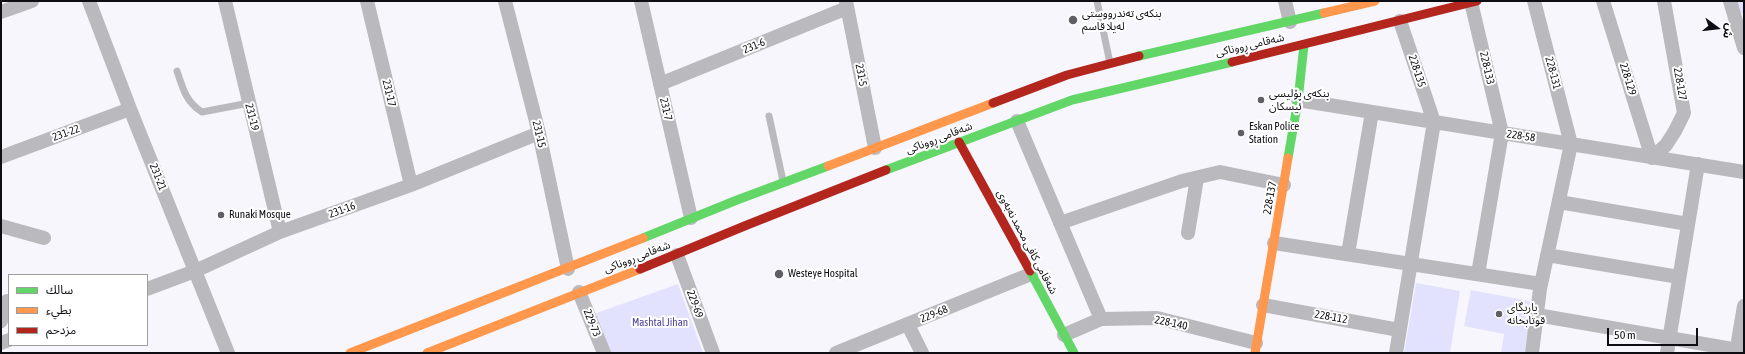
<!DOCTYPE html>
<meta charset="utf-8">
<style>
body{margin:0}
#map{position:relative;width:1745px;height:354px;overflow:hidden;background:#f6f6fc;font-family:"Asap Condensed","Noto Sans Arabic",sans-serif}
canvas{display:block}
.frame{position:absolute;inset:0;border:2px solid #0d0d13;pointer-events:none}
.legend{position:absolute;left:8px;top:274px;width:140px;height:72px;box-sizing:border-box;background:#fff;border:1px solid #9e9ea1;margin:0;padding:5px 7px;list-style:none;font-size:12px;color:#0d0d13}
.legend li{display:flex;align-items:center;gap:8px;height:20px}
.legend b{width:20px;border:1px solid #9e9ea1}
.north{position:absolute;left:1697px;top:8px;width:40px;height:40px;-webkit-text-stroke:3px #fff;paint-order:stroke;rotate:105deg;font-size:11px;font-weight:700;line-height:16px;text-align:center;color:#0d0d13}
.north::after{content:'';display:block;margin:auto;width:14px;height:18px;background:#0d0d13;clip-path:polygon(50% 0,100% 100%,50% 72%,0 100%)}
.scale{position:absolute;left:1607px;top:328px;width:91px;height:18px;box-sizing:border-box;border:2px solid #0d0d13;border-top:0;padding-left:5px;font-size:12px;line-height:14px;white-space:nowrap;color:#0d0d13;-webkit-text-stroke:3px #fff;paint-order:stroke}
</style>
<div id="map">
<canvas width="1745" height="354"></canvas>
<div class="frame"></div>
<ul class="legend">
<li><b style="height:5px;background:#63d668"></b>سالك</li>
<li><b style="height:5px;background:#ff974d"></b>بطيء</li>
<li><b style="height:5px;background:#b3261e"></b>مزدحم</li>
</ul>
<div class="north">ش</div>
<div class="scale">50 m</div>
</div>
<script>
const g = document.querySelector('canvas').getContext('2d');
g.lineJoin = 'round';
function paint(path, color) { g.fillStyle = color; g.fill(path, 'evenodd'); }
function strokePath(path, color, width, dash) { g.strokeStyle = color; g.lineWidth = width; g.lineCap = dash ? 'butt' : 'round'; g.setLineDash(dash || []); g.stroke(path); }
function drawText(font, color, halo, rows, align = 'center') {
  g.font = font + ' "Asap Condensed","Noto Sans Arabic",sans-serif'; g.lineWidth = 4; g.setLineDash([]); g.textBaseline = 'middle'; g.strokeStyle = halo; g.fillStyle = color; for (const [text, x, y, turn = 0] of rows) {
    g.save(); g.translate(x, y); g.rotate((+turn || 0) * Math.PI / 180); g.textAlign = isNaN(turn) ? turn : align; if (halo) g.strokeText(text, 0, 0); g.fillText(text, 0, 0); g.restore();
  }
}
paint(new Path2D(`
 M1734,1h10v12l-7,2z
 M1416,283l44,8 -10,62h-46z
 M678,284l25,69h-93l-16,-39z
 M1471,290l63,12 -9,51h-24l3,-19 -40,-8z`), '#e3e2fe');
strokePath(new Path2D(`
 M1097,1l13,62
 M177,71c6,18 9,31 25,41l47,-9
 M769,116l14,65`), '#bababe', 7);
strokePath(new Path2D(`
 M89,1l41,108 98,244
 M225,1l55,231
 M367,1l44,184
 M505,1l34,132 29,136
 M641,1l50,217
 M846,1l29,147
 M1285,1l5,21
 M1603,1l49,157 14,-13 9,-14 9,-18 -20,-112
 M1730,1l14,47
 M1471,2l31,131 -24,141
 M1,12l31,-11
 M660,84l187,-76
 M1298,100l446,72
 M1017,121l84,198
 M1,157l129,-48
 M1559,202l129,22
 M1060,223l122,-42 38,-9 64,13
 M1,226l43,12
 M1188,233l9,-55
 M1274,243l267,41
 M1348,254l24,-142
 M677,255l36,98
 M1547,255l132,22
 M147,289l48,-18 85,-39 131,-47 128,-52
 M579,292l25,61
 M1263,305l136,25
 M1537,315l207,36
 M1,321l6,-20
 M908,325l14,28
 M1064,335l37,-16 56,-1 99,25
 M1,343l8,-3
 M836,353l195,-79
 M1396,353l38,-231 -34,-101
 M1532,353l8,-64 31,-145 -37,-143
 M1667,353l31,-189
 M1736,353l8,-47`), '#bababe', 14);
strokePath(new Path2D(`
 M1139,56l185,-43
 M1288,158l10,-58 6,-55
 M886,170l186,-70 160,-38
 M643,238l94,-38 91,-34
 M1030,271l44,82`), '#63d668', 9);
strokePath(new Path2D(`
 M1324,13l51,-12
 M828,166l165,-63
 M350,353l293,-115
 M427,353l213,-84
 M1255,353l33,-195`), '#ff974d', 9);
strokePath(new Path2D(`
 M1232,62l245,-61
 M993,103l74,-28 72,-19
 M959,142l71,129
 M640,269l107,-44 139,-55`), '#b3261e', 9);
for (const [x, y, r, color] of [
 [1073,20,5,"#5f5f65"],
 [1261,100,4,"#5f5f65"],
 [1241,133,4,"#5f5f65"],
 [221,215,4,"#5f5f65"],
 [779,274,5,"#5f5f65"],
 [1499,314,4,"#5f5f65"]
]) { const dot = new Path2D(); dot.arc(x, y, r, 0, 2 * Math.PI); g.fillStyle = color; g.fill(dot); strokePath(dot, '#fff', 1.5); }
drawText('11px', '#0d0d13', '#fff', [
 ["بنکەی تەندرووستی",1082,14],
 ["لەیلا قاسم",1082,27],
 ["بنکەی پۆلیسی",1269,94],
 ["ئیسکان",1269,107],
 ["Eskan Police",1249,127],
 ["Station",1249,140],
 ["Runaki Mosque",229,215],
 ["Westeye Hospital",788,274],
 ["یاریگای",1507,308],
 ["قوتابخانە",1507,321]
], 'left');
drawText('11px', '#0d0d13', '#fff', [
 ["شەقامی ڕووناکی",1250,45,-13],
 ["231-6",754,46,-22],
 ["228-133",1487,68,77],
 ["228-135",1417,71,72],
 ["228-131",1553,73,75],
 ["231-5",861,75,79],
 ["228-129",1628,79,73],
 ["228-127",1680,84,80],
 ["231-17",389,93,77],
 ["231-7",666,109,77],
 ["231-19",252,117,76],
 ["231-22",66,133,-20],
 ["231-15",539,134,77],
 ["228-58",1521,136,9],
 ["شەقامی ڕووناکی",939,138,-21],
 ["231-21",158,177,68],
 ["228-137",1270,198,-80],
 ["231-16",342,210,-20],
 ["شەقامی کافی محمد نەبەوی",1027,242,62],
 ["شەقامی ڕووناکی",637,257,-21],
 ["229-69",695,304,70],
 ["229-68",934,314,-22],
 ["228-112",1331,317,10],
 ["229-73",592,323,68],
 ["228-140",1171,323,12]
]);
drawText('11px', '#524698', '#fff', [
 ["Mashtal Jihan",660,323]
]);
</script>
